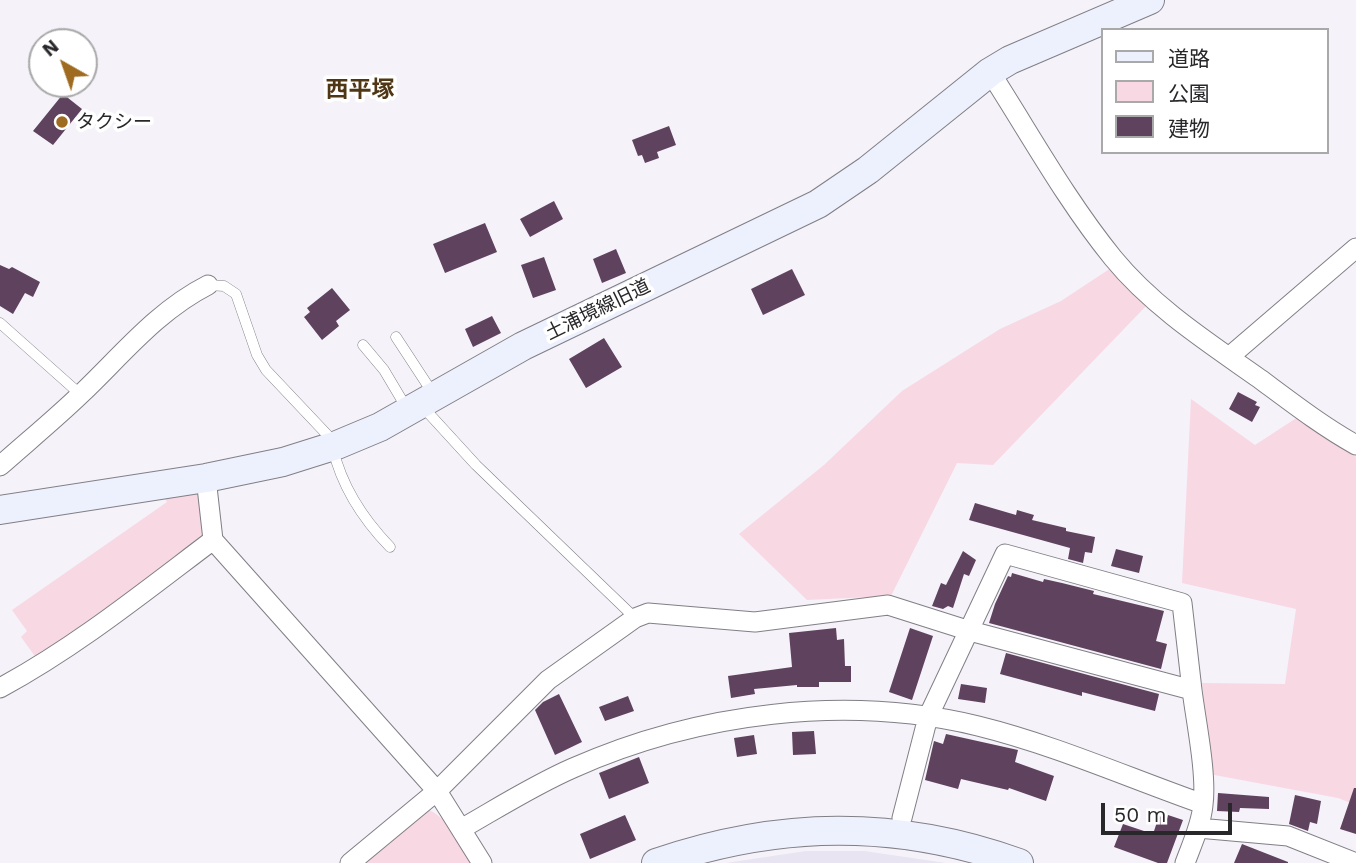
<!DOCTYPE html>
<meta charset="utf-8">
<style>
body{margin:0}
#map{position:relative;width:1356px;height:863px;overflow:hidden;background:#f5f2f9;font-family:"Work Sans","Noto Sans JP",sans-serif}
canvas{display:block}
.legend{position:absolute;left:1101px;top:28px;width:228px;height:126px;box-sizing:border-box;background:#fff;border:2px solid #a9a9aa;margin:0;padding:9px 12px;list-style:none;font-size:21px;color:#28272a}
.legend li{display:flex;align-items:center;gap:14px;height:35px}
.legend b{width:35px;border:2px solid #a9a9aa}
.north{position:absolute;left:28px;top:28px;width:70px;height:70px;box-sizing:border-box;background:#fff;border:2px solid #a9a9aa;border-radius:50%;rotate:320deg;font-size:19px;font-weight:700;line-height:28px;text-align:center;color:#28272a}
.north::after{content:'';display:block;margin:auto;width:24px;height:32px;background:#9e6b21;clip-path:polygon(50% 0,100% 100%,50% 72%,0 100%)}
.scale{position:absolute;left:1101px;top:803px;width:131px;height:32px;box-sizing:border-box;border:4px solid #28272a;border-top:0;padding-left:9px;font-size:21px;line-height:24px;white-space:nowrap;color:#28272a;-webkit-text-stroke:5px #fff;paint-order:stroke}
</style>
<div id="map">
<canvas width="1356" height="863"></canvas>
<ul class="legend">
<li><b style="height:9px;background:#edf0fd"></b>道路</li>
<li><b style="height:19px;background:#f8d8e3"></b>公園</li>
<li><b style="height:19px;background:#5f435e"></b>建物</li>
</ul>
<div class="north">N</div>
<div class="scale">50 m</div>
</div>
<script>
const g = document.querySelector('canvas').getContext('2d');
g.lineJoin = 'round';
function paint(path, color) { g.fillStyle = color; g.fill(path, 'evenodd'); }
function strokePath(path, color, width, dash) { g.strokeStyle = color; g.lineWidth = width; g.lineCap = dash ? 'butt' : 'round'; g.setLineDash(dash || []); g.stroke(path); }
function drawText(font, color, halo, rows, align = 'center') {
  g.font = font + ' "Work Sans","Noto Sans JP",sans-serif'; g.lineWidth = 7; g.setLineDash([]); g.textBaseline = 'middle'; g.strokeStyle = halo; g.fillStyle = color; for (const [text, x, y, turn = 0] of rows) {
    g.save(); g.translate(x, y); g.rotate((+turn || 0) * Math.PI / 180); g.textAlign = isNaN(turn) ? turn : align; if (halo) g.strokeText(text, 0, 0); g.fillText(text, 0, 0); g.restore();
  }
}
paint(new Path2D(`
 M806,851h58l82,12h-220z`), '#e8e4f1');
paint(new Path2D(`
 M1111,268l37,36 -155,161 -36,-2 -66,133 -84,4 -68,-66 85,-69 78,-74 98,-62 61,-28z
 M1191,399l64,46 43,-28 58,40v348l-18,-7 -129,-24 -7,-91 83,1 11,-75 -114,-26z
 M197,486l8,44 -2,8 -166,121 -16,-22 6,-6 -15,-21 155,-108 -6,-10z
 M424,808c24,8 37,35 50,55h-115z`), '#f8d8e3');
paint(new Path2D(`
 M63,94l19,15 -29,36 -20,-14z
 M669,126l7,19 -19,7 2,6 -14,5 -3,-8 -4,1 -6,-16z
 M554,201l9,18 -33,18 -10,-18z
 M485,223l12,29 -52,21 -12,-29z
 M616,249l10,24 -24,10 -9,-24z
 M544,257l12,33 -23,8 -12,-33z
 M0,265l9,4 3,-2 28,15 -7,15 -8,-4 -12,21 -13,-8z
 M792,269l13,26 -42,20 -12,-26z
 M332,288l18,22 -14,11 3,5 -17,14 -18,-23 6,-5 -3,-4z
 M492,316l9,17 -28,14 -8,-18z
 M604,338l18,29 -36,21 -17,-29z
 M1238,392l19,10 -2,3 5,2 -8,15 -23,-13z
 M975,503l41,12 1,-5 17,5 -2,5 34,8v3l29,6 -3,16 -7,-1 -2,11 -15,-4 2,-11 -101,-28z
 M1116,549l27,7 -4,17 -28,-7z
 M963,551l13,9 -7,16 -5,-2 -11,34 -5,-2 -5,3 -11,-3 9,-23 5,2z
 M1012,573l31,9 1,-3 18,4 32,8 -1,3 71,17 -8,30 11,3 -6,25 -172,-46 6,-19 13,-28 3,1z
 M836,628l1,12 7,-1 1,27h6v16h-32v5h-22v-2l-43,4 1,5 -24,4 -3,-22 64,-9 -3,-34z
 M910,628l23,8 -21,64 -23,-8z
 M1006,653l153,41 -4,17 -73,-19v4l-82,-22z
 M961,684l26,4 -2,15 -27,-4z
 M559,694l23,48 -27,13 -20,-45 8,-8z
 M628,696l6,15 -29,10 -6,-14z
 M814,731l2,23 -23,1 -1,-23z
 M946,734l72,16 -3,12 39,14 -8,25 -37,-13 -1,2 -47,-11 -3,10 -33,-9 9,-39 9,3z
 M754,735l3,19 -20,3 -3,-19z
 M639,757l10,26 -40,16 -10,-26z
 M1354,788h2v46l-16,-5z
 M1218,793l51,4v12l-29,-1 -1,4 -22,-1z
 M1295,795l26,6 -4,23 -7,-2 -2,9 -19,-7z
 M625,815l11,25 -46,19 -10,-25z
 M1168,815l15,5 -16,43h-9l-44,-16 9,-23 30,10 6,-18 8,3z
 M1242,844l46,18v1h-54z`), '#5f435e');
const lane = new Path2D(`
 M208,285l16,1 12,8 21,61 9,15 69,73
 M0,323l81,72
 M396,337l38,58
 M363,345l21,25 22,37
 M422,406l54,59 159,153
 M333,449c9,38 30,70 57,98`);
const street = new Path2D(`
 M990,72c40,62 76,128 123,186 40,49 96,85 147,121 31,23 62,47 96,66
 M1229,357l127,-109
 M0,466c27,-24 55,-47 81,-72 41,-39 76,-83 127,-109
 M206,478l7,62 224,251 45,72
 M0,688c76,-41 144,-96 213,-148
 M902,818l26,-101 77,-163 177,49 10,87
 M1198,828l90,8 68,27
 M461,829c37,-21 73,-44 112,-61 124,-55 272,-74 405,-42 77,19 151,52 225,78
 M350,863l87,-72 111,-111 87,-62 13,-5 107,9 133,-17 82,26 222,59c4,32 15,84 11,115 -2,20 -11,39 -18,58`);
const secondary = new Path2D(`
 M0,510l206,-32 77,-16 54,-17 43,-18 143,-81 295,-142 50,-34 122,-98 20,-12 140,-60
 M656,863c122,-42 241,-44 363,0`);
strokePath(lane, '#817f85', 11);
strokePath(street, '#817f85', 21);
strokePath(secondary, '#817f85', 30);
strokePath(lane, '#fff', 10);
strokePath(street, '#fff', 19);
strokePath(secondary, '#edf0fd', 28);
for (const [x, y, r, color] of [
 [62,122,7,"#9e6b21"]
]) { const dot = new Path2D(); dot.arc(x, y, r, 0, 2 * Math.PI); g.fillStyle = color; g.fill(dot); strokePath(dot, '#fff', 2.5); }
drawText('19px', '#28272a', '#fff', [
 ["タクシー",76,122]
], 'left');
drawText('19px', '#28272a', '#fff', [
 ["土浦境線旧道",598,310,-26]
]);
drawText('bold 23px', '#4f3614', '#fff', [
 ["西平塚",360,90]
]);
</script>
